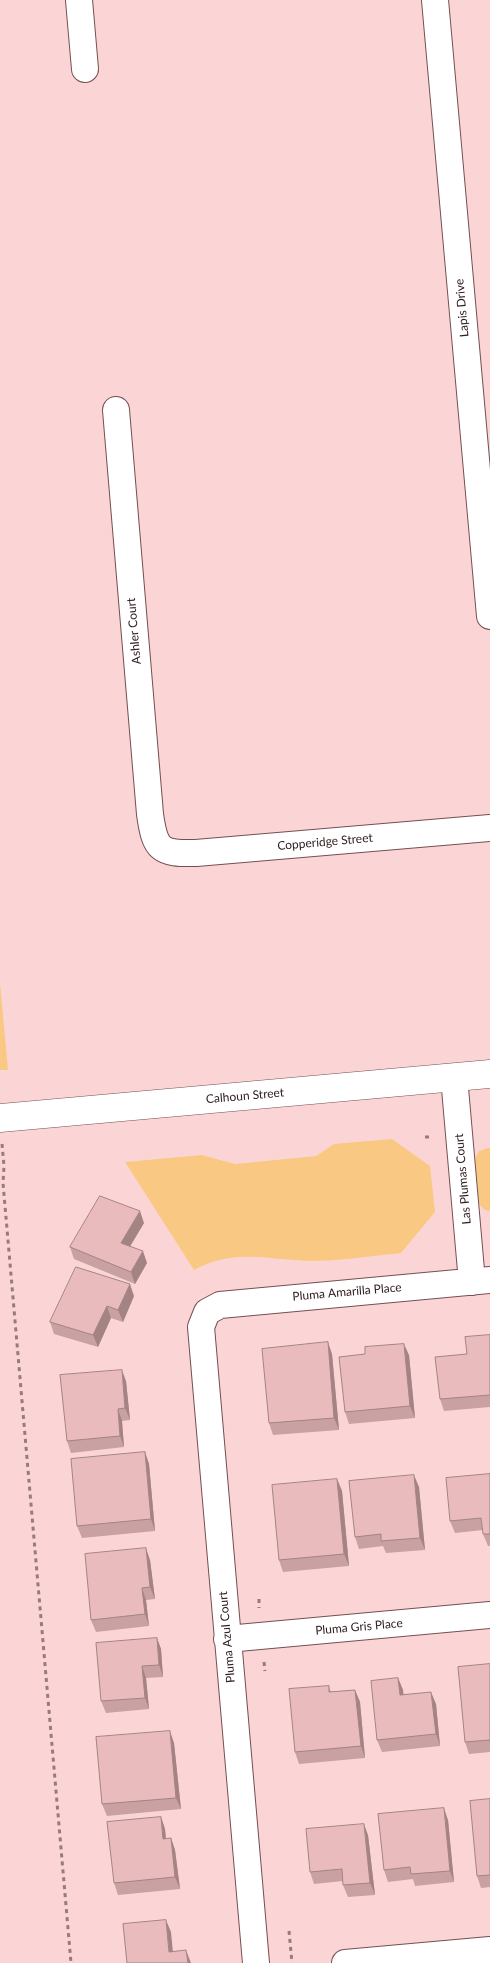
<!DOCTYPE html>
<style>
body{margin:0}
canvas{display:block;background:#fbd5d6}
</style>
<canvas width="490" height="1963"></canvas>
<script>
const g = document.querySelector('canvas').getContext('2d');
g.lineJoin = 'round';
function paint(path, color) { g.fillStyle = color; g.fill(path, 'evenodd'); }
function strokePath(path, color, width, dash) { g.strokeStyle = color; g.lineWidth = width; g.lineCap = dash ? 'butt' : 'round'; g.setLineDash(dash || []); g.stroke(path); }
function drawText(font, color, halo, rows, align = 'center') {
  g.font = font + ' Lato,sans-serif'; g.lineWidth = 4; g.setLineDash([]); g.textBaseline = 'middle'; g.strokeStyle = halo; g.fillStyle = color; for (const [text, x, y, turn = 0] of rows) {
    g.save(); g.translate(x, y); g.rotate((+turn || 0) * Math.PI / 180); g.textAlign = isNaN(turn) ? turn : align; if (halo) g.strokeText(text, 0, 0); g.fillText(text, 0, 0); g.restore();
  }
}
paint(new Path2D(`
 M0,983l8,87h-8z
 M392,1139l38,27 5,46 -34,41c-30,3 -61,8 -91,8 -43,-1 -75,-13 -116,9l-69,-108 77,-7 33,9 81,-8 18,-12z
 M488,1148h2v63l-5,-1 -6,-6 -4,-46 4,-7z`), '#f9c983');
const minor = new Path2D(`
 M79,0l6,69
 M435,0l55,616
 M116,410l34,404c5,36 10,40 46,39l294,-25
 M454,1077l18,205
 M227,1639l263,-24
 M256,1963l-55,-636 6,-15 13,-7 270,-25
 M345,1963l145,-13`);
const tertiary = new Path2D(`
 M0,1118l490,-44`);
strokePath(minor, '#764f50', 28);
strokePath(tertiary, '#764f50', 29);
strokePath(new Path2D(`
 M425,1137h7
 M2,1144l2,22 -1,17 68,780
 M259,1599v9
 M264,1662l1,9
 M289,1931l3,32`), '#977b7c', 3, [4, 4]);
strokePath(minor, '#fff', 26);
strokePath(tertiary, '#fff', 28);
paint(new Path2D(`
 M144,1223l-14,23 17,17 -12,21 -61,-25 -4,-12z
 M134,1296l-11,26 -12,-4 -13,29 -44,-13 -4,-12z
 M490,1335v72l-46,4 -4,-12 27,-45z
 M332,1354l7,76 -66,5 -4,-12z
 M409,1355l6,63 -66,6 -4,-12z
 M126,1381l4,39 -8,1 2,26 -53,6 -4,-12z
 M145,1452l4,12 6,67 -73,7 -5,-12z
 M490,1474v72h-2l-5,-12v-4l-28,3 -5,-12z
 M337,1479l5,12 7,75 -66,6 -4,-12z
 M419,1487l6,63 -39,3 -3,-7 -24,3 -4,-12z
 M150,1560l5,39 -9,1 3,26 -53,6 -5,-12z
 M157,1638l4,11 2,28 -17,1 3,31 -43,4 -5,-12z
 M490,1664v88l-21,2 -4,-12z
 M398,1678l5,12v4l33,10 4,42 -58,6 -5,-12z
 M329,1686l2,6 24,-2 5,12 5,56 -66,6 -4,-12z
 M174,1743l7,66 -74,7 -5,-12z
 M490,1799v88l-9,1 -4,-12z
 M161,1817l4,12 1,10 5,-1 4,12 5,39 -62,6 -4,-12z
 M448,1820l6,62 -39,4 -2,-7 -25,3 -4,-12z
 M368,1835l7,60 -27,2 -5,-12v-4l-29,3 -4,-12z`), '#c9a1a2');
paint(new Path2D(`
 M140,1211l4,12 -19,32 -4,-12z
 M143,1251l4,12 -12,21 -4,-12z
 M130,1284l4,12 -11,26 -5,-12z
 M107,1306l4,12 -13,29 -5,-12z
 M328,1342l4,12 7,76 -5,-12z
 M404,1344l5,11 6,63 -5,-12z
 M122,1370l4,11 4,39 -5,-12z
 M118,1409l4,12 2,26 -4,-11z
 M145,1452l4,12 6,67 -4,-12z
 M414,1475l5,12 6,63 -5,-12z
 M337,1479l5,12 7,75 -5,-12z
 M146,1548l4,12 5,39 -5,-12z
 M142,1588l4,12 3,26 -4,-12z
 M157,1638l4,11 2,28 -4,-12z
 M142,1666l4,12 3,31 -4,-11z
 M398,1678l5,12 2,17 -5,-12z
 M355,1690l5,12 5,56 -4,-12z
 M431,1692l5,12 4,42 -4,-12z
 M170,1731l4,12 7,66 -5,-11z
 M444,1808l4,12 6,62 -4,-11z
 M161,1817l4,12 2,22 -4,-12z
 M364,1824l4,11 7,60 -5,-12z
 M171,1838l4,12 5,39 -5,-12z
 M166,1920l5,12 3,31 -5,-11z
 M186,1950l5,13h-3z`), '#a48384');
const building = new Path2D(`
 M100,1196l40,15 -19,32 22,8 -12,21 -61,-25z
 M76,1267l54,17 -12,26 -11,-4 -14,29 -43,-13z
 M490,1335v60l-50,4 -5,-42 32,-3 -2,-17z
 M328,1342l6,76 -65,5 -7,-74z
 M404,1344l6,62 -65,6 -6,-55 26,-3v-7z
 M122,1370l3,38 -7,1 2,27 -53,5 -7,-66z
 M145,1452l6,67 -74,7 -6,-67z
 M490,1474v60h-7l-2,-16 -31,3 -4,-43z
 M414,1475l6,63 -39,3v-7l-26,3 -6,-56z
 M337,1479l7,75 -65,6 -7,-75z
 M146,1548l4,39 -8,1 3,26 -54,6 -6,-66z
 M157,1638l2,27 -17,1 3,32 -44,3 -5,-58z
 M490,1664v76l-25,2 -7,-75z
 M398,1678l2,17 31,-3 5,42 -59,6 -6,-59z
 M329,1686v6l26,-2 6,56 -66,6 -6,-63z
 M170,1731l6,67 -74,6 -6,-67z
 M490,1799v76l-13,1 -7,-75z
 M444,1808l6,63 -39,3 -1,-7 -26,3 -6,-56z
 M161,1817l2,22 8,-1 4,39 -61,6 -7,-61z
 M364,1824l6,59 -27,2 -1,-16 -32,3 -4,-43z
 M166,1920l3,32 17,-2 2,13h-61l-4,-39z`);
paint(building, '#eabbbc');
strokePath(building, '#a48384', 1);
drawText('12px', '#342223', '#fff', [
 ["Lapis Drive",462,308,-95],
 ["Ashler Court",134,631,-95],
 ["Copperidge Street",325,842,-5],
 ["Calhoun Street",245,1096,-5],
 ["Las Plumas Court",463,1179,-95],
 ["Pluma Amarilla Place",347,1292,-5],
 ["Pluma Gris Place",359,1627,-5],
 ["Pluma Azul Court",227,1637,-95]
]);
</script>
